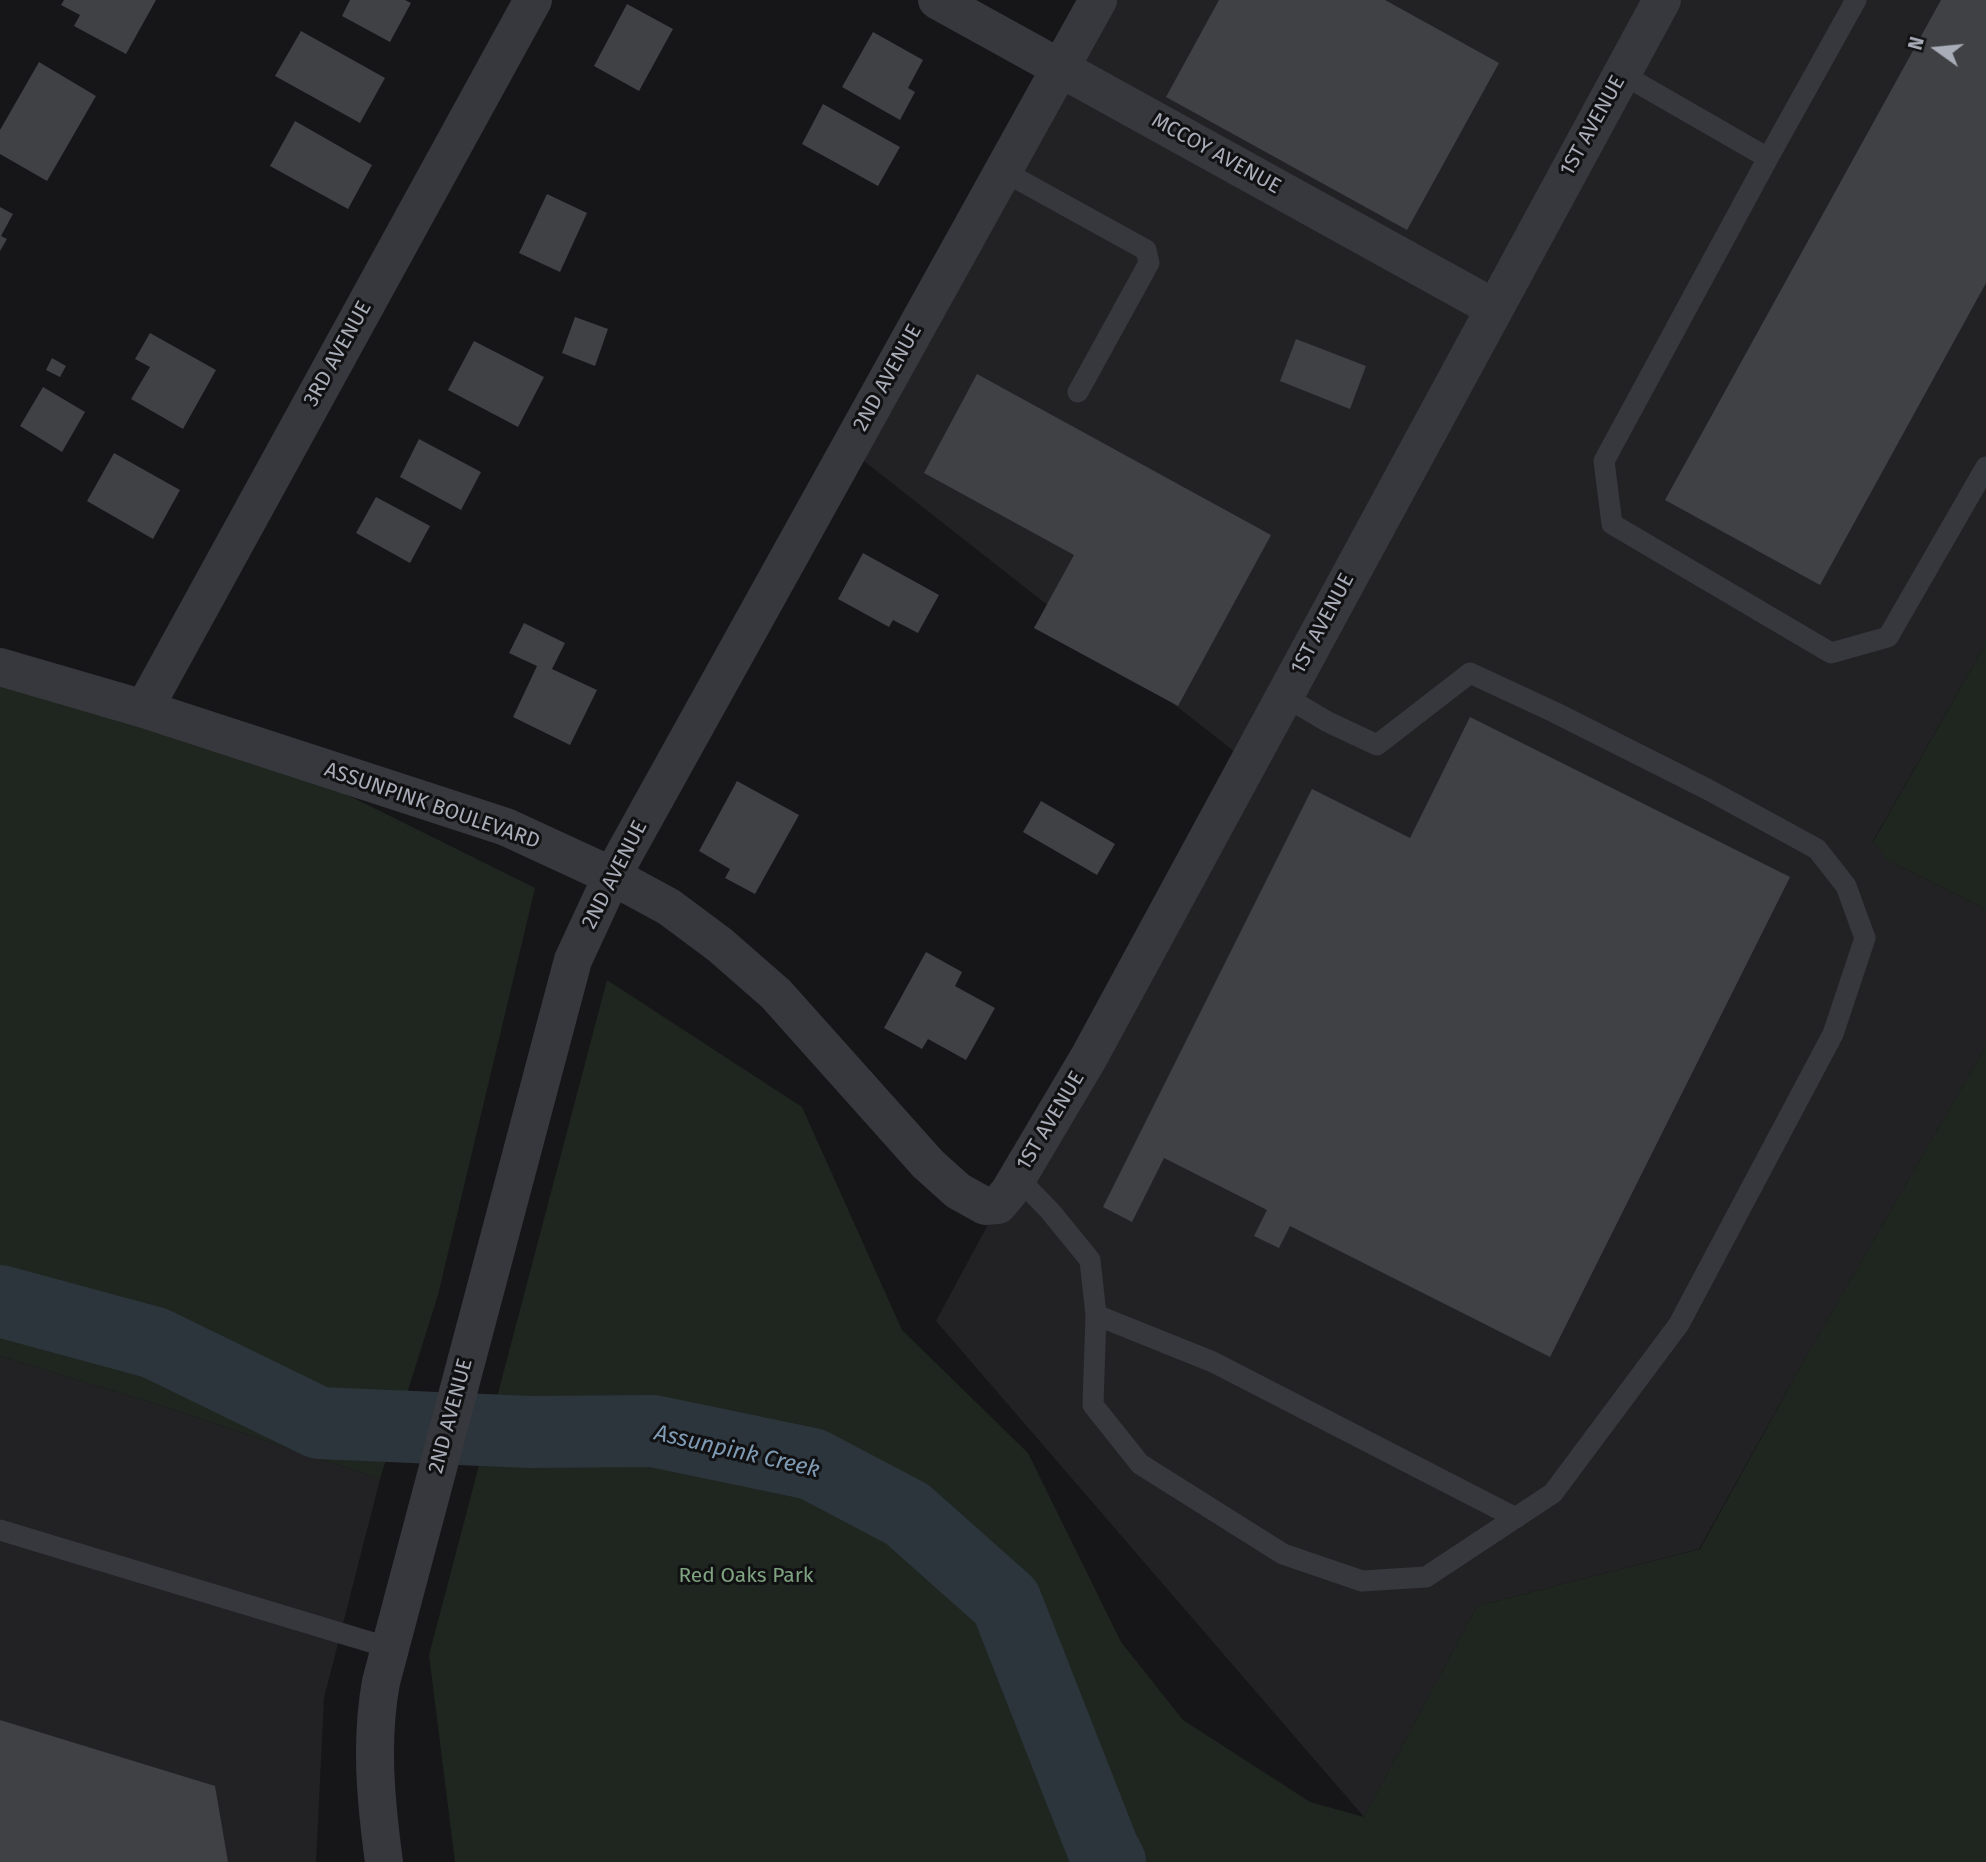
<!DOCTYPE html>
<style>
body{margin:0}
#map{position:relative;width:1986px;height:1862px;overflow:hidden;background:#161618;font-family:"Fira Sans",sans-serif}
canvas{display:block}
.north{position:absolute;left:1902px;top:14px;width:70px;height:70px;-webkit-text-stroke:5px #111113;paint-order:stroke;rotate:285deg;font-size:19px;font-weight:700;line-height:28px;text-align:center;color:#a8adb8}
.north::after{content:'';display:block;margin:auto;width:24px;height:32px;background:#a8adb8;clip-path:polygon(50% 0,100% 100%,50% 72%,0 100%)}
</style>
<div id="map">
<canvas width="1986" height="1862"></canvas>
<div class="north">N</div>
</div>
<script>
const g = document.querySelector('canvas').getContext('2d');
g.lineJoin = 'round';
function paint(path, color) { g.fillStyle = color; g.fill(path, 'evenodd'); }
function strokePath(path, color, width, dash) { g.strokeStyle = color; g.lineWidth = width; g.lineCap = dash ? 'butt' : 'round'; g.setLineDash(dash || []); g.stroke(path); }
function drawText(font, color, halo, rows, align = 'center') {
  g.font = font + ' "Fira Sans",sans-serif'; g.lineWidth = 6; g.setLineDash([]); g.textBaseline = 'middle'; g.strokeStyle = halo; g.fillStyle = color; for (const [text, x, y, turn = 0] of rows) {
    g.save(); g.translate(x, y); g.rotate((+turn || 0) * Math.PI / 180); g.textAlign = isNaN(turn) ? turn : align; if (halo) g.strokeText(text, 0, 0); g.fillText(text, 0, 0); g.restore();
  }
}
paint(new Path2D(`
 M1092,0h894v643l-113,198 14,19 99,49v137l-180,311 -107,192 -222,57 -113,211 -428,-496 304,-565 -394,-309z
 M0,1356l175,54 205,69 -56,219 -8,164h-316z`), '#222225');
paint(new Path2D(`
 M1986,643v266l-99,-49 -14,-18z
 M0,670l237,70 298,148 -97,407 -58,184 -205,-69 -175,-54z
 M607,980l195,127 100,223 126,123 93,189 62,78 127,82 54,15 113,-211 223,-57 106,-192 180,-311v816h-1531l-26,-207z`), '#1e261f');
strokePath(new Path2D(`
 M0,1301l155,42 164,80 211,9 123,-1 159,33 95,50 99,88 97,247 7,13`), '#2c353c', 72);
paint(new Path2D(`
 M64,0h92l-30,54 -52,-28 6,-11 -19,-10z
 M350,0h55l6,3 -21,39 -48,-26z
 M1219,0h166l114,63 -92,167 -241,-133z
 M1941,0h45v283l-166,302 -155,-85z
 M627,4l46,25 -34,62 -45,-25z
 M301,31l84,47 -25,45 -85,-47z
 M873,32l50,28 -15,28 7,4 -15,28 -58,-33z
 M39,62l57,34 -49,85 -47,-27v-24z
 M823,104l77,43 -22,39 -76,-42z
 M295,121l77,44 -24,44 -78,-43z
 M547,194l40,19 -27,59 -41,-19z
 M0,207l13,7 -12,22 6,3 -7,12z
 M575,317l33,12 -13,37 -33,-13z
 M150,333l66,37 -33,59 -52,-30 19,-32 -15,-8z
 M1296,339l70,27 -16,43 -70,-28z
 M474,341l70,36 -26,50 -70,-37z
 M52,358l14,8 -6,11 -14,-7z
 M977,374l294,161 -93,171 -144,-78 40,-73 -150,-82z
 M43,387l42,25 -23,40 -42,-26z
 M419,439l62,33 -20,38 -61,-33z
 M114,453l66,37 -27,49 -66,-38z
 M376,497l54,29 -20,37 -54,-30z
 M863,553l76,42 -21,38 -25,-13 -4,7 -51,-28z
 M524,623l41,20 -13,26 45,21 -27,55 -57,-28 24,-51 -28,-13z
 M1470,717l320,160 -240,480 -260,-131 -11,22 -25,-12 13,-26 -103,-52 -32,64 -29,-15 209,-418 98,49z
 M737,781l62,34 -44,79 -30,-16 5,-9 -31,-18z
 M1041,801l74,43 -18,31 -74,-43z
 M926,952l36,20 -7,14 40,22 -29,52 -38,-21 -6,10 -38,-21z
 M0,1720l215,66 13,76h-228z`), '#404145');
strokePath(new Path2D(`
 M1622,74l146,84 -164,303 8,63 219,129 57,-16 98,-170
 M1768,158l88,-158
 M1003,171l143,79 3,13 -71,129
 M1017,1177l33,34 40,49 6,55 -3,90 47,59 143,90 79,27 64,-4 127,-84 126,-169 154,-290 32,-96 -19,-52 -29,-37 -110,-60 -153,-77 -84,-39 -93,72 -49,-23 -44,-26
 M1096,1315l117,47 303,156
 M0,1530l390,118`), '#37383d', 21);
strokePath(new Path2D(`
 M937,0l557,308
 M0,667l144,42 362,118 106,49 57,31 51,38 56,49 152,170 30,27 27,15 13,-1 11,-13 80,-135 573,-1057
 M144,709l389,-709
 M384,1862c-8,-59 -14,-120 -3,-180l192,-722 39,-84 486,-876`), '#37383d', 38);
drawText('21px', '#a8adb8', '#111113', [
 ["1ST AVENUE",1593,126,-61],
 ["MCCOY AVENUE",1216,154,29],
 ["3RD AVENUE",338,354,-61],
 ["2ND AVENUE",888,378,-61],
 ["1ST AVENUE",1323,624,-62],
 ["ASSUNPINK BOULEVARD",432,806,19],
 ["2ND AVENUE",615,875,-63],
 ["1ST AVENUE",1051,1121,-59],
 ["2ND AVENUE",451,1416,-75]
]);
drawText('21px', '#7fa381', '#111113', [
 ["Red Oaks Park",746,1576]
]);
drawText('italic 23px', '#7f9bb3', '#111113', [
 ["Assunpink Creek",737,1452,13]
]);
</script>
